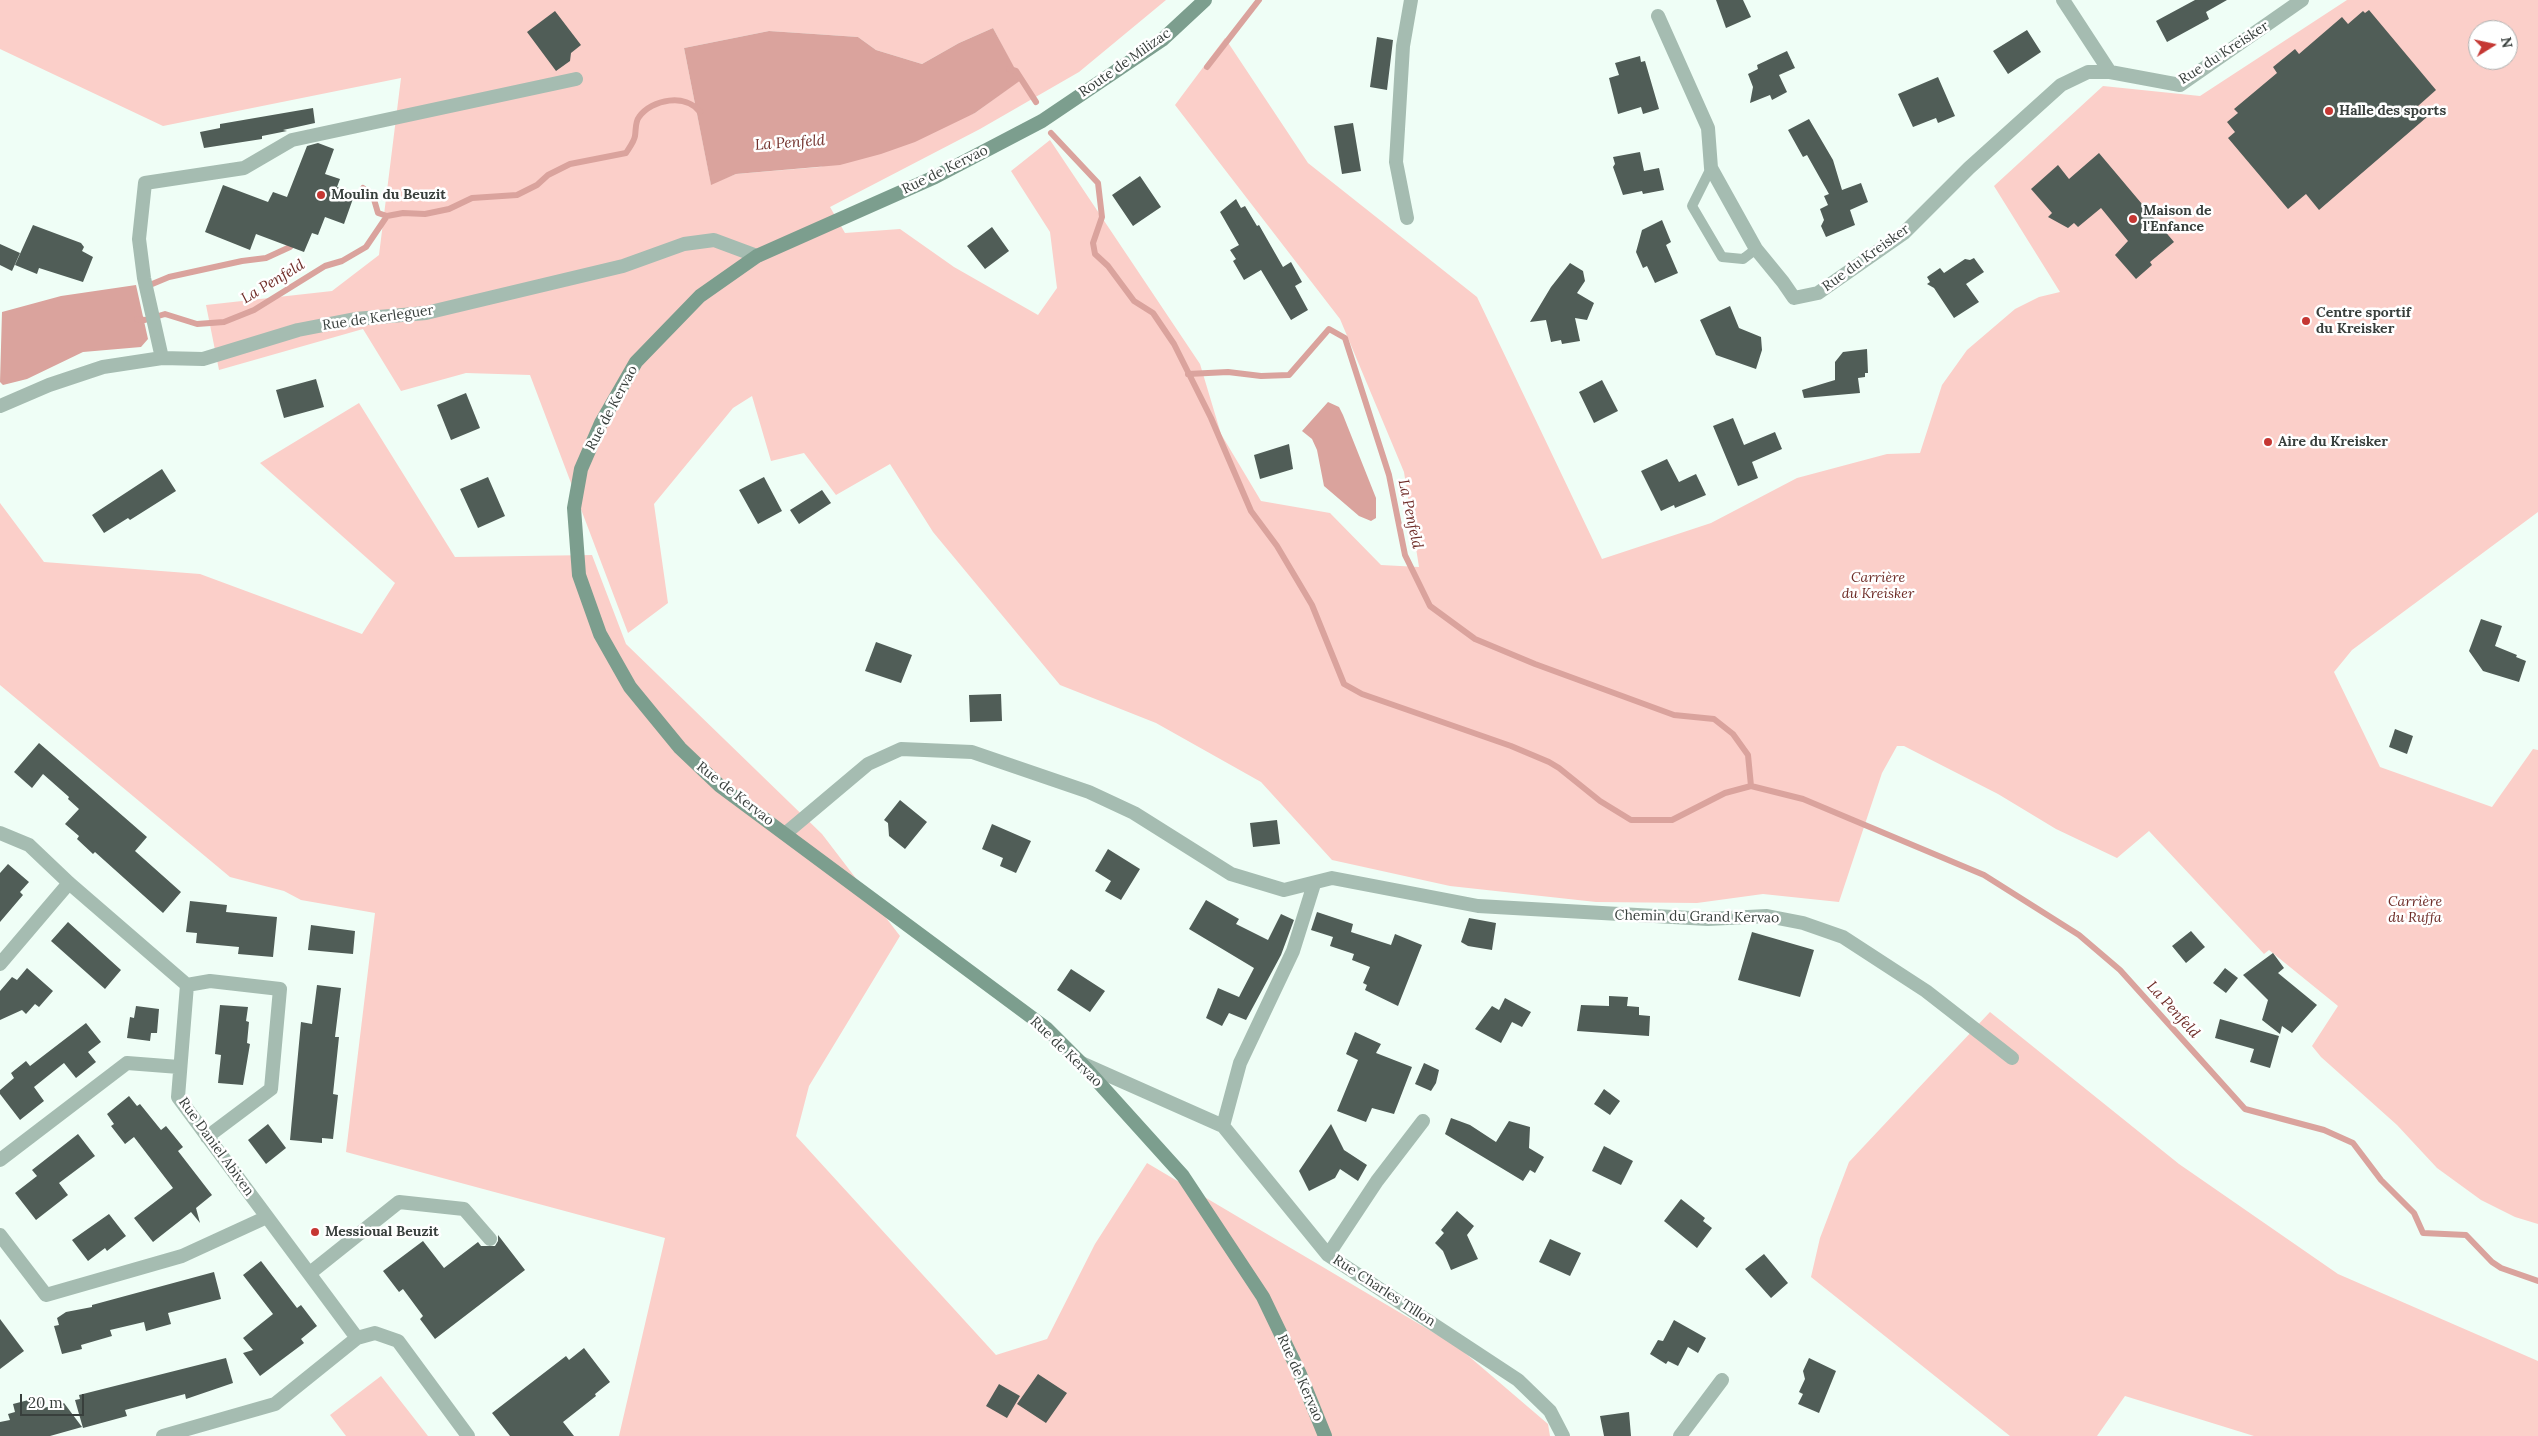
<!DOCTYPE html>
<meta charset="utf-8">
<style>
body{margin:0}
#map{position:relative;width:2538px;height:1436px;overflow:hidden;background:#effef6;font-family:Lora,serif}
canvas{display:block}
.north{position:absolute;left:2468px;top:20px;width:50px;height:50px;box-sizing:border-box;background:#fff;border:1px solid #afb2b1;border-radius:50%;rotate:80deg;font-size:14px;font-weight:700;line-height:20px;text-align:center;color:#383f3c}
.north::after{content:'';display:block;margin:auto;width:18px;height:22px;background:#c53733;clip-path:polygon(50% 0,100% 100%,50% 72%,0 100%)}
.scale{position:absolute;left:20px;top:1394px;width:64px;height:22px;box-sizing:border-box;border:2px solid #383f3c;border-top:0;padding-left:6px;font-size:15px;line-height:18px;white-space:nowrap;color:#383f3c;-webkit-text-stroke:4px #fff;paint-order:stroke}
</style>
<div id="map">
<canvas width="2538" height="1436"></canvas>
<div class="north">N</div>
<div class="scale">20 m</div>
</div>
<script>
const g = document.querySelector('canvas').getContext('2d');
g.lineJoin = 'round';
function paint(path, color) { g.fillStyle = color; g.fill(path, 'evenodd'); }
function strokePath(path, color, width, dash) { g.strokeStyle = color; g.lineWidth = width; g.lineCap = dash ? 'butt' : 'round'; g.setLineDash(dash || []); g.stroke(path); }
function drawText(font, color, halo, rows, align = 'center') {
  g.font = font + ' Lora,serif'; g.lineWidth = 5; g.setLineDash([]); g.textBaseline = 'middle'; g.strokeStyle = halo; g.fillStyle = color; for (const [text, x, y, turn = 0] of rows) {
    g.save(); g.translate(x, y); g.rotate((+turn || 0) * Math.PI / 180); g.textAlign = isNaN(turn) ? turn : align; if (halo) g.strokeText(text, 0, 0); g.fillText(text, 0, 0); g.restore();
  }
}
paint(new Path2D(`
 M0,0h1166l-87,72 -99,57 -150,78 15,26 55,-4 54,38 84,48 19,-27 -7,-56 -39,-61 39,-31 150,224 21,70 40,67 69,12 51,52 38,2 -15,-95 -64,-153 -165,-214 50,-67 83,125 169,134 125,262 109,-36 86,-45 90,-24 33,-1 22,-68 25,-35 48,-41 24,-12 21,-5 -66,-106 109,-100 97,10 147,-96h191v512l-186,138 -18,22 46,95 112,40 41,-58 5,1v474l-23,-7 -34,-17 -44,-32 -40,-43 -76,-68 -9,-11 26,-40 -69,-56 -5,4 -115,-123 -32,27 -61,-29 -58,-35 -94,-48h-7l-15,27 -43,129 -76,-8 -66,9 -101,-1 -146,-16 -118,-26 -71,-78 -105,-59 -96,-38 -127,-153 -43,-68 -54,31 -32,-42 -33,8 -19,-65 -19,12 -79,96 14,99 -40,30 -98,-258 -64,-2 -65,18 -38,-62 -144,41 -13,-65 126,-14 47,-36 22,-177 -238,48 -163,-77zM993,28l27,52 -45,33 -155,54 -84,7 -25,10 -27,-136 85,-17 45,3 44,3 18,13 46,14 37,-21zM2478,30h30v30h-30z
 M359,403l96,154 137,-2 34,89 196,190 78,102 -91,150 -13,50 200,219 51,-16 48,-95 52,-81 311,184 90,77 2,12h-931l46,-198 -319,-86 29,-239 -74,-13 -17,-9 -54,-14 -230,-192v-182l44,59 156,12 162,60 33,-51 -135,-120z
 M1990,1012l189,152 159,110 200,87v75h-284l-129,-40 -28,40h-87l-199,-159 9,-39 29,-76z
 M381,1376l47,60h-82l-16,-21z`), '#fbcfc9');
paint(new Path2D(`
 M993,28l28,52 -46,33 -60,29 -34,12 -41,11 -104,9 -25,11 -27,-137 85,-17 45,3 44,3 18,13 46,14 37,-21z
 M136,285l12,54 -7,8 -58,5 -56,27 -24,6 -3,-3 2,-70 59,-16z
 M1328,402l11,5 4,8 33,83v20l-5,3 -12,-5 -35,-30 -7,-36 -5,-11 -10,-8z`), '#daa39d');
strokePath(new Path2D(`
 M1207,67l52,-67
 M1009,69l7,2 20,31
 M1051,133l47,50 4,34 -9,26 2,11 13,12 26,35 19,12 21,31 37,74 40,93 26,35 35,59 32,79 18,10 149,52 38,16 10,6 41,33 31,19h41l53,-27 26,-7 52,13 181,76 95,60 41,35 125,139 79,21 29,13 28,37 33,33 9,20 43,2 26,27 9,6 37,13
 M363,188l10,8 5,17 9,3
 M145,287l24,-10 73,-16 24,-3 24,-11
 M137,319l8,1 20,-6 32,10 27,-2 30,-12 71,-44 17,-5 24,-14 21,-31 16,-3 22,1 24,-5 23,-11 45,-3 20,-10 11,-10 22,-11 56,-11c3,-5 8,-11 9,-17 1,-6 0,-14 4,-19 13,-18 47,-24 61,-5
 M1188,374l40,-2 33,4 28,-1 40,-46 16,9 44,137 16,80 25,51 45,33 60,25 139,51 40,4 19,15 15,21 3,31`), '#daa39d', 6);
paint(new Path2D(`
 M1716,0h27l8,17 -25,11z
 M2195,0h32l-21,12 3,7 -42,23 -11,-21z
 M2369,10l67,80 -18,16 9,11 -108,93 -13,-16 -18,15 -60,-71 7,-6 -8,-10 11,-9 -4,-4 43,-36 -4,-6 22,-18 4,5 43,-37 6,7 15,-13 2,2z
 M555,11l26,34 -10,8 -1,8 -14,10 -29,-39z
 M2027,30l14,22 -33,22 -15,-23z
 M1377,37l16,3 -6,50 -17,-3z
 M1787,51l8,17 -16,7 8,17 -15,8 -2,-5 -20,8 3,-16 -5,-13 10,-5 -1,-4z
 M1640,56l1,6 4,-1 14,48 -16,5 -2,-7 -23,7 -9,-36 10,-3 -4,-12z
 M1938,77l17,39 -17,7 -2,-5 -23,9 -15,-33z
 M313,108l2,15 -32,7 4,1 -25,5v3l-58,9 -4,-16 20,-4v-4z
 M1809,119l24,41 9,30 19,-7 7,19 -18,8 5,15 -29,12 -5,-11 3,-6 -4,-11 8,-4 -4,-9 5,-2 -22,-39 -4,2 -15,-27z
 M1353,123l8,48 -19,3 -8,-48z
 M318,143l16,6 -9,25 15,5 -3,8 18,6 -11,31 -19,-7 -7,18 -6,-2 -8,19 -48,-18 -6,16 -45,-18 18,-47 45,17 5,-10 14,5 20,-51z
 M1640,152l4,19 15,-3 5,22 -21,4 -1,-3 -19,4 -10,-28 2,-3 -2,-7z
 M2099,153l75,89 -24,20 2,3 -16,14 -21,-24 13,-14 -27,-33 -23,19 -4,-4 -6,5 -20,-11 4,-4 -21,-24 27,-24 11,14z
 M1140,176l21,31 -28,19 -21,-31z
 M1236,199l5,9 4,-2 12,20 2,-1 24,42 8,-5 11,20 -7,4 13,24 -17,10 -30,-50 -17,10 -11,-19 3,-2 -6,-9 9,-5 -19,-33z
 M1662,220l9,22 -5,3 12,28 -23,10 -8,-17 -4,2 -7,-16 6,-22z
 M33,225l48,18 3,4 -2,4 11,6 -10,25 -44,-14 -2,6 -22,-9z
 M992,227l17,24 -24,18 -18,-23z
 M0,244l20,9 -8,18 -12,-6z
 M1974,258l10,14 -18,12 13,18 -25,16 -20,-30 -7,-4 3,-2 -3,-5 13,-9 4,5 21,-14 5,1z
 M1570,263l13,8 2,10 -8,12 17,10 -7,17 -12,-2 5,23 -18,3 -1,-4 -10,2 -5,-22 -16,2 21,-35z
 M1730,306l9,22 22,9 1,13 -6,19 -40,-14 -16,-35z
 M1867,349l1,24h-3v4l-7,1 2,15 -56,5 -2,-8 33,-10v-18l8,-10z
 M316,379l8,28 -40,11 -8,-28z
 M1602,380l16,31 -24,12 -15,-31z
 M466,393l14,35 -29,12 -14,-35z
 M1733,418l11,27 31,-13 7,17 -30,13 6,16 -20,8 -25,-60z
 M1289,444l4,25 -33,10 -6,-24z
 M1667,459l12,23 17,-8 10,21 -31,13 -1,-3 -13,6 -20,-40z
 M162,469l14,22 -46,29 -2,-2 -24,15 -12,-18z
 M488,477l17,39 -27,12 -18,-39z
 M764,477l18,34 -24,13 -19,-34z
 M822,490l9,13 -32,21 -9,-14z
 M2481,619l21,7 -7,20 22,9 -1,2 10,4 -7,21 -36,-11 -14,-20z
 M876,642l36,13 -11,28 -36,-12z
 M1001,694l1,27 -32,1 -1,-27z
 M2395,729l18,7 -6,18 -18,-7z
 M39,743l108,94 -12,14 46,41 -18,21 -68,-61 -2,2 -16,-15 2,-3 -14,-12 14,-15 -11,-10 1,-2 -26,-23 -11,14 -18,-16z
 M900,800l27,22 -22,27 -16,-13 -1,-13 -4,-3z
 M1277,820l3,24 -27,3 -3,-24z
 M992,824l39,17 -15,32 -16,-7 3,-8 -21,-9z
 M1108,849l32,20 -19,31 -16,-9 6,-10 -16,-10z
 M8,864l21,18 -9,10 3,3 -23,27v-49z
 M1206,900l33,19 -3,5 32,16 13,-26 13,6 -13,35 -35,65 -17,-7 -7,13 -16,-8 12,-30 21,9 15,-29 -65,-39z
 M190,901l37,4 -1,7 51,5 -4,40 -35,-3 1,-7 -43,-4 1,-10 -11,-1z
 M1317,912l36,12 -2,8 40,13 4,-11 27,11 -24,61 -33,-16 2,-5 -4,-2 7,-16 -18,-7 2,-6 -24,-8 3,-9 -22,-7z
 M1469,918l27,5 -4,27 -24,-4 -7,-4z
 M68,922l53,48 -16,19 -54,-48z
 M311,925l44,6 -2,23 -45,-4z
 M2191,931l14,16 -19,16 -14,-17z
 M1752,932l62,18 -14,47 -62,-17z
 M2273,953l11,15 -6,5 39,32 -25,28 -10,-7 -2,8 -18,-14 6,-20 -25,-25z
 M27,968l26,23 -14,16 -4,-3 -9,10 -4,-4 -22,10v-29l12,-14 5,3z
 M2225,968l13,10 -12,15 -13,-10z
 M1071,969l34,22 -15,21 -33,-22z
 M317,985l24,3 -6,49h4l-6,57 5,1 -5,44 -11,-1v5l-32,-3 11,-118 11,2z
 M1609,996l19,1 -1,9 12,1v8l11,1 -1,20 -72,-5 4,-26 28,1z
 M1505,998l26,14 -9,15 -10,-5 -11,21 -26,-14 17,-23 7,4z
 M220,1005l28,2 -2,14 3,1 -2,21 3,1 -7,41 -25,-2 3,-28 -6,-1z
 M136,1006l23,3 -2,24h-6l-1,8 -23,-3 3,-21 4,1z
 M2220,1019l59,17 -9,32 -20,-6 4,-13 -39,-11z
 M86,1023l15,19 -13,10 8,10 -20,16 -12,-15 -30,24 10,14 -24,19 -20,-26v-4l14,-12 -3,-5 15,-12 4,5z
 M1355,1032l26,12 -5,9 36,14 -18,47 -22,-6 -6,14 -29,-11 21,-51 -12,-6z
 M1424,1063l15,7 -3,13 -5,8 -16,-7z
 M1604,1089l16,12 -10,14 -16,-11z
 M129,1096l8,10 3,-2 21,26 5,-4 17,21 -5,4 34,44 -16,13 4,15 -9,-11 -38,30 -19,-24 39,-30 -39,-51 -9,7 -14,-18 3,-2 -7,-10z
 M1451,1118l19,7 26,17 13,-21 21,6 -1,21 15,9 -9,16 -5,-3 -7,11 -78,-47z
 M268,1124l18,24 -20,16 -18,-24z
 M1331,1124l13,26 23,15 -9,16 -18,-12 -5,9 -26,13 -10,-20z
 M78,1134l17,22 -36,27 9,12 -32,25 -21,-27 22,-17 -5,-6z
 M1604,1146l29,15 -12,24 -29,-14z
 M1681,1199l24,19 -2,3 9,7 -15,20 -33,-27z
 M1457,1211l17,15 -7,9 11,24 -27,11 -8,-19 -8,-8 9,-10 -3,-3z
 M109,1214l17,22 -19,15 -2,-3 -17,13 -16,-21z
 M498,1235l27,35 -90,69 -15,-20 3,-3 -20,-27 -4,3 -16,-21 40,-30 21,27 34,-26 3,4h14l3,-5z
 M1550,1239l31,14 -11,23 -31,-14z
 M1764,1254l24,29 -17,15 -26,-29z
 M261,1261l36,47 4,-3 16,21 -16,13 3,4 -44,33 -17,-23 10,-3 -10,-12 30,-24 -30,-39z
 M214,1272l7,27 -53,14 3,11 -25,7 -2,-9 -34,8 2,6 -31,9 1,4 -20,5 -8,-28 5,-1 -2,-7 9,-6 26,-5v-2z
 M0,1319l24,32 -24,18z
 M1674,1320l32,18 -8,15 -10,-6 -10,19 -10,-5 -2,3 -16,-10 8,-14 5,1z
 M584,1348l26,34 -15,12 1,2 -33,26 11,14h-64l-18,-23 74,-57 3,4z
 M226,1358l7,25 -47,16 -1,-5 -60,16 2,6 -44,12 -8,-28 5,-1 -1,-4z
 M1809,1358l27,13 -17,42 -21,-9 5,-10 -4,-2 6,-13 -2,-8z
 M1038,1374l29,19 -21,30 -29,-19z
 M999,1384l21,12 -13,22 -21,-12z
 M40,1397l3,11 21,-5 18,24 -32,9h-50v-14l10,-2 -2,-6 7,-2 -2,-8z
 M1629,1412l2,24h-27l-4,-20z`), '#505d57');
strokePath(new Path2D(`
 M1711,168l-19,38 30,51 21,2 13,-10`), '#a5bcb1', 10);
strokePath(new Path2D(`
 M2063,0l47,72
 M1658,16l50,112 3,40 45,81 27,33 11,16 24,-5 86,-60 65,-65 92,-83 27,-13h22l70,13 122,-85
 M1407,218l-11,-56 7,-116 8,-46
 M162,358l-18,-80 -5,-39 6,-56 99,-15 48,-28 284,-61
 M0,406l49,-21 54,-18 59,-9 41,1 95,-29 57,-11 71,-6 197,-47 61,-22 30,-4 43,16
 M0,833l29,12 40,38 118,102 -9,112 179,241 -82,66 -112,32
 M786,833l82,-69 33,-15 71,3 117,40 45,21 97,61 53,16 48,-12 146,28 230,13 59,-3 36,7 40,14 83,54 86,67
 M0,964l69,-81
 M187,985l23,-4 70,8 -9,100 -64,48
 M1081,1063l142,63 17,-63 53,-112 21,-67
 M1223,1126l105,129 190,125 32,31 13,25
 M0,1160l127,-97 52,4
 M0,1235l46,60 136,-39 85,-39
 M1328,1255l49,-74 46,-60
 M310,1273l89,-71 65,7 26,30
 M357,1338l18,-5 23,8 70,95
 M1680,1436l42,-56`), '#a5bcb1', 14);
strokePath(new Path2D(`
 M1205,0l-43,40 -120,81 -107,56 -178,79 -57,40 -64,66 -35,61 -20,46 -7,39 5,67 21,59 30,53 50,61 40,38 326,242 35,35 102,113 80,121 36,75 26,64`), '#7c9e8e', 14);
for (const [x, y, r, color] of [
 [2329,111,5,"#c53733"],
 [321,195,5,"#c53733"],
 [2133,219,5,"#c53733"],
 [2306,321,5,"#c53733"],
 [2268,442,5,"#c53733"],
 [315,1232,5,"#c53733"]
]) { const dot = new Path2D(); dot.arc(x, y, r, 0, 2 * Math.PI); g.fillStyle = color; g.fill(dot); strokePath(dot, '#fff', 2); }
drawText('14px', '#383f3c', '#fff', [
 ["Rue du Kreisker",2224,53,-33],
 ["Route de Milizac",1125,63,-35],
 ["Rue de Kervao",945,170,-26],
 ["Rue du Kreisker",1866,258,-36],
 ["Rue de Kerleguer",378,318,-8],
 ["Rue de Kervao",612,408,-62],
 ["Rue de Kervao",735,794,38],
 ["Chemin du Grand Kervao",1697,917,1],
 ["Rue de Kervao",1066,1052,44],
 ["Rue Daniel Abiven",216,1147,54],
 ["Rue Charles Tillon",1384,1291,33],
 ["Rue de Kervao",1300,1378,66]
]);
drawText('bold 14px', '#383f3c', '#fff', [
 ["Halle des sports",2339,111],
 ["Moulin du Beuzit",331,195],
 ["Maison de",2143,211],
 ["l'Enfance",2143,227],
 ["Centre sportif",2316,313],
 ["du Kreisker",2316,329],
 ["Aire du Kreisker",2278,442],
 ["Messioual Beuzit",325,1232]
], 'left');
drawText('italic 14px', '#6d2b26', '#fff', [
 ["Carrière",1878,578],
 ["du Kreisker",1878,594],
 ["Carrière",2415,902],
 ["du Ruffa",2415,918]
]);
drawText('italic 15px', '#702e29', '#fff', [
 ["La Penfeld",790,143,-4],
 ["La Penfeld",273,282,-31],
 ["La Penfeld",1410,514,78],
 ["La Penfeld",2173,1010,48]
]);
</script>
